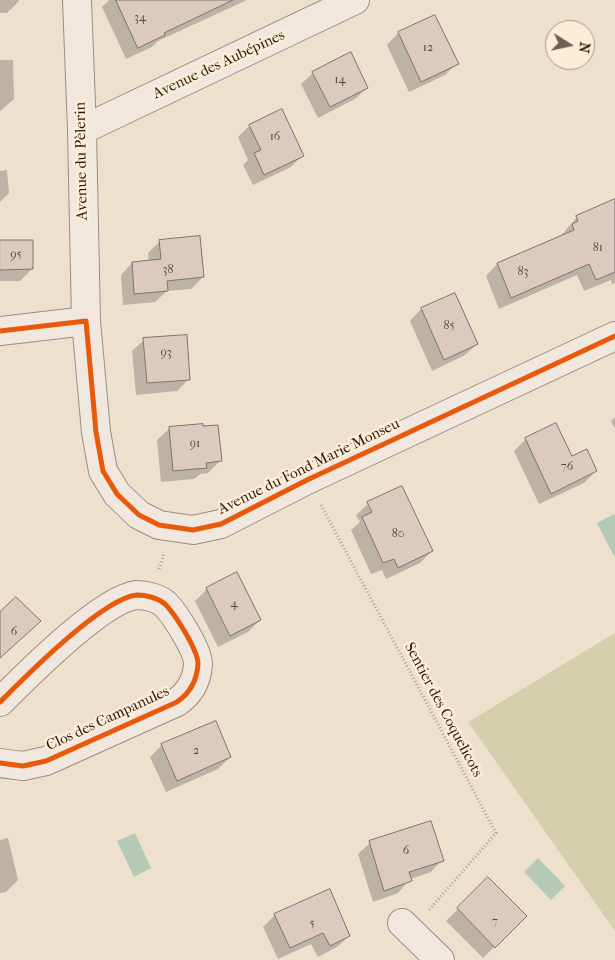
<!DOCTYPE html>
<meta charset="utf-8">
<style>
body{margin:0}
#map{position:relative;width:615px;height:960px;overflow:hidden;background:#ede0cd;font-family:"IM FELL French Canon",serif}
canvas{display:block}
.north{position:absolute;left:545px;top:20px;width:50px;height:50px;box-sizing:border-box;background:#fcedd6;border:1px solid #a89786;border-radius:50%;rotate:100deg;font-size:14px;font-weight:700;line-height:20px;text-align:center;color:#2a170e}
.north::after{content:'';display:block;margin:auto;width:18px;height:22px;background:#6e5d51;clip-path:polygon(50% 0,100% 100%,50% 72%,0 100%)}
</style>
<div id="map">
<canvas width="615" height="960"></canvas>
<div class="north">N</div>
</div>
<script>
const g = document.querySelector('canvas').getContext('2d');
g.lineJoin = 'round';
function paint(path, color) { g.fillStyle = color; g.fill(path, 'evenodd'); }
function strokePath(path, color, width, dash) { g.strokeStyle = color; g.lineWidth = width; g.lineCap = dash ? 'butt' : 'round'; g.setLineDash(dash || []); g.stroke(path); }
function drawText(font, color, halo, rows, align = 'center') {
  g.font = font + ' "IM FELL French Canon",serif'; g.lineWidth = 5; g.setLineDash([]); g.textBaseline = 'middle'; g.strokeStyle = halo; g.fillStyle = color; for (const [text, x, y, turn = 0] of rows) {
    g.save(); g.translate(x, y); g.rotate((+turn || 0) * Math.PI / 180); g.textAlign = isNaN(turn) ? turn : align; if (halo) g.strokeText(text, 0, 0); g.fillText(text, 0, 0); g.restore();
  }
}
paint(new Path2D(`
 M615,633v298l-147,-209z`), '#d4d0ad');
paint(new Path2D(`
 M614,514l1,2v42l-18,-35z
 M135,833l16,35 -17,9 -17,-36z
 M538,858l27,28 -14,14 -27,-28z`), '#b6c9b7');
paint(new Path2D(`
 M0,0h19v1l-12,12h-7z
 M109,0h138l-89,41 -6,6 -26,12 -24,-52z
 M435,16l22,47 -12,12 -36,17 -22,-47 11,-12z
 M0,60h13l1,39 -14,12z
 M313,73l54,15 -12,11 -37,19 -17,-34z
 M249,126l54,29 -12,12 -38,18 -10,-20 5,-5 -10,-23z
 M7,170l2,23 -9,9v-31z
 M615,201v82l-3,1 -1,-4 -27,11 -7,-16 -78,34 -13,-33 11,-12 63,-27 17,-20z
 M0,241l32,28 -12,12h-20z
 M160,241l43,36 -12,12 -24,2 -12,11 -32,3 -2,-30 11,-12 17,-1 -1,-9z
 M454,294l23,50 -12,11 -33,16 -22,-50 11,-12z
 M144,340l45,39 -12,12 -41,4 -4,-44z
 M615,417v12l-4,-8z
 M169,429l51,32 -12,12 -8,1 -6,5 -33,3 -4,-42z
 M526,439l46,19 24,13 -12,12 -45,21 -25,-53z
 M368,504l64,47 -12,12 -34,16 -4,-9 -11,4 -20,-44 9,-8 -4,-7z
 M207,589l53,31 -12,12 -30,15 -23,-46z
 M162,745l68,12 -12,12 -52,23 -16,-35z
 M8,838l10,42 -12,12 -6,1v-53z
 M370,843l72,17 -11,12 -21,7 -12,14 -25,9 -15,-48z
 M488,879l37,37 -42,42 -37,-37z
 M275,915l74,21 -12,11 -19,10 -7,-13 -33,15 -15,-32z`), '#0003');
const building = new Path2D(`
 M116,0h117l-69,33 1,2 -27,13z
 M435,15l24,49 -38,18 -23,-50z
 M351,52l17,36 -38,19 -18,-35z
 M282,109l22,47 -40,19 -10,-22 7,-3 -12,-25z
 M615,199v73l-19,8 -7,-16 -78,34 -14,-35 77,-33 -2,-6 6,-3 -2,-5z
 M200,236l4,41 -37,4 1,10 -34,3 -2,-32 29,-3 -2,-19z
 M0,240h33v29l-33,1z
 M455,293l23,51 -34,16 -23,-52z
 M187,335l3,45 -43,3 -4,-45z
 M556,423l16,33 15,-7 10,22 -46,23 -26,-56z
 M203,424v2l15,-1 4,36 -16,2 1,5 -34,3 -4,-44z
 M402,486l31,65 -35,17 -4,-9 -11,4 -21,-46 10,-5 -5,-10z
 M237,572l24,48 -31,16 -24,-48z
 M16,597l25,24 -41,37v-46z
 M216,721l15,36 -54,24 -16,-37z
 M431,821l13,40 -35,11 3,9 -28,10 -15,-50z
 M488,877l39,39 -32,32 -38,-40z
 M330,889l20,47 -20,10 -7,-13 -33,15 -16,-34z`);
paint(building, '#dccabf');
strokePath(building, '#7d7369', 1);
const street = new Path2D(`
 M77,0l5,130 4,191 10,111 7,39 14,23 22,21 20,10 34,5 28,-6 86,-44 308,-144
 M82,130l273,-130
 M0,331l86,-10
 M0,702c26,-26 103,-104 137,-107 9,0 21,3 28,9 10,10 33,46 33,60 -1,17 -8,29 -21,38l-131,59 -23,5 -23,-3
 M402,923l38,37`);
strokePath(street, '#988e83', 30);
strokePath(new Path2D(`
 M321,505l175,328 -67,77
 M159,569l5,-15`), '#a9a29a', 3, [1, 2.5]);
strokePath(street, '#f0e8df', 28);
strokePath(new Path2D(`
 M0,331l86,-10 10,111 7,39 14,23 22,21 20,10 34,5 28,-6 86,-44 308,-144
 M0,702c26,-26 103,-104 137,-107 9,0 21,3 28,9 10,10 33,46 33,60 -1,17 -8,29 -21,38l-131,59 -23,5 -23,-3`), '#e8590c', 5);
drawText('12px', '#58453b', null, [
 ["34",140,18],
 ["12",428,48],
 ["14",340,80],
 ["16",275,137],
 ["81",598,248],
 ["95",16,255],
 ["38",168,270],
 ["83",523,272],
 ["85",449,326],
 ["93",166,353],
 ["91",195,444],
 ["76",567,467],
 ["80",398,534],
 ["4",234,604],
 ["6",14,632],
 ["2",196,751],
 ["6",406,851],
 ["7",495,922],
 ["5",312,924]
]);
drawText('15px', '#2a170e', '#fcedd6', [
 ["Avenue des Aubépines",219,65,-25],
 ["Avenue du Pèlerin",82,161,-91],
 ["Avenue du Fond Marie Monseu",309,467,-26],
 ["Sentier des Coquelicots",443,710,62],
 ["Clos des Campanules",108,719,-25]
]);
</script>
